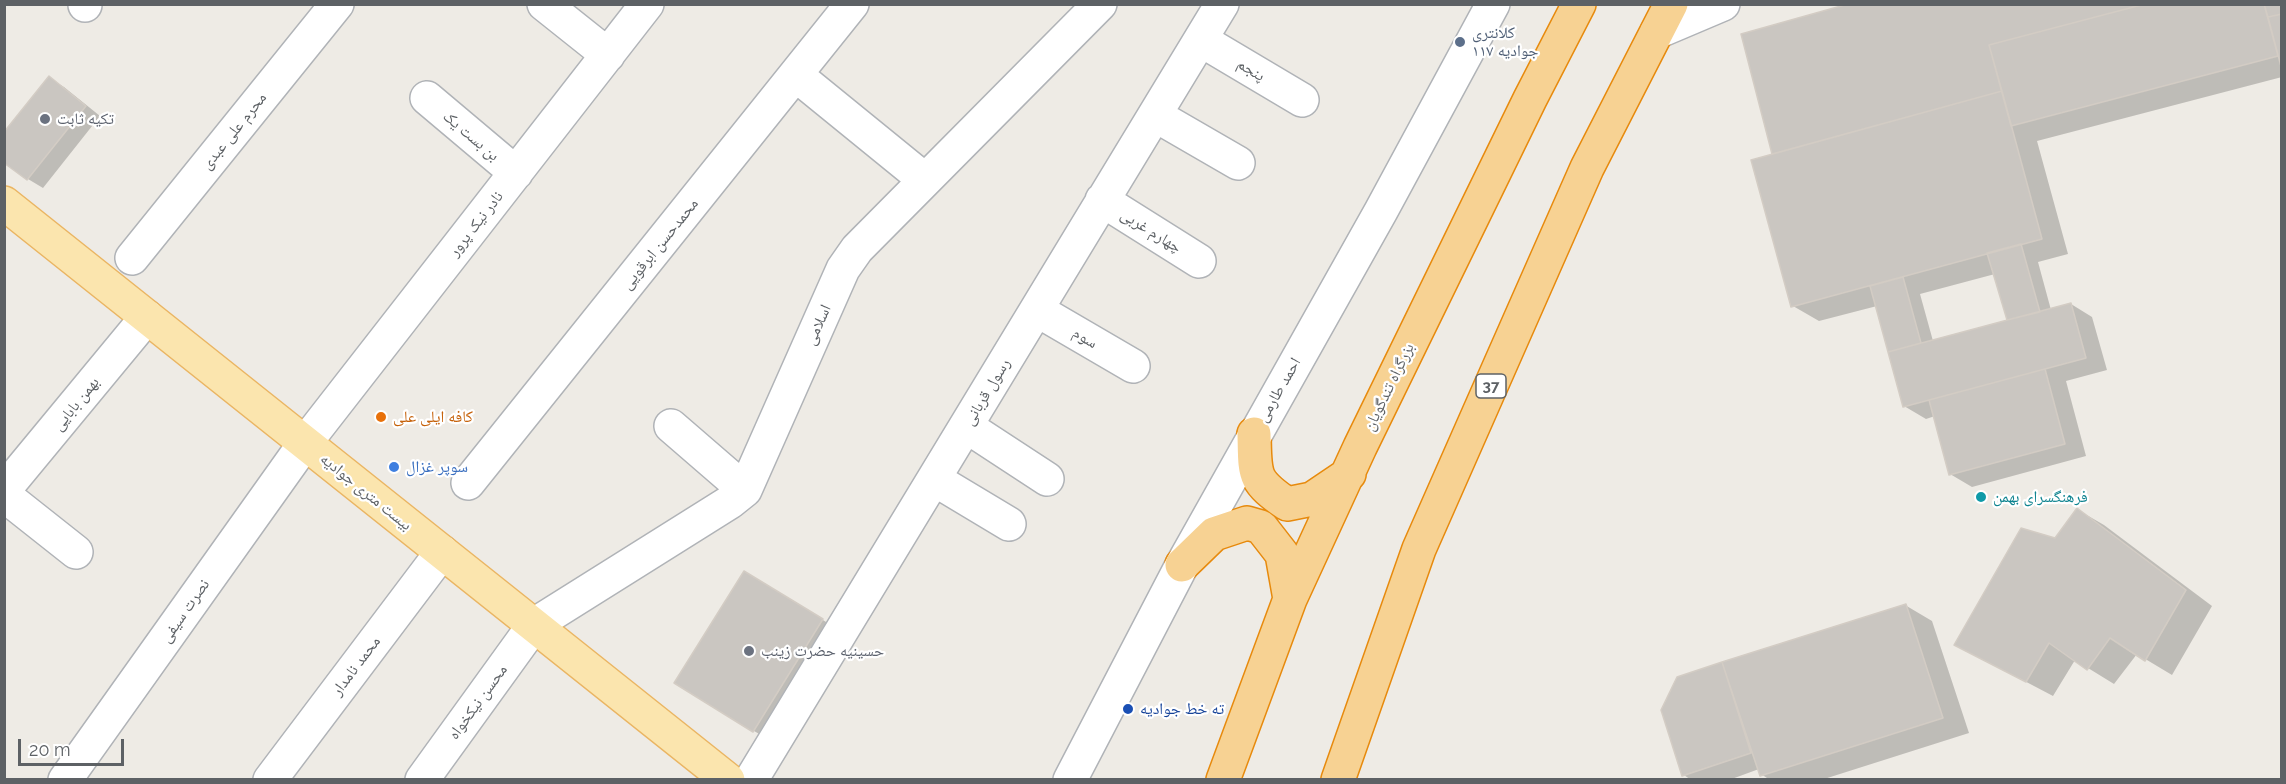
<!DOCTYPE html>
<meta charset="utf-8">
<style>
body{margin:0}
#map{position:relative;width:2286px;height:784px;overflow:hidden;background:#eeebe5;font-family:Raleway,sans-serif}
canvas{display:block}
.frame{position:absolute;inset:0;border:6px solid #5d6165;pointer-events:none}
.scale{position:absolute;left:18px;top:739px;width:106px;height:27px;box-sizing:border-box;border:3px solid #5d6165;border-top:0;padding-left:8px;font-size:18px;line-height:21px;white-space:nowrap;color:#5d6165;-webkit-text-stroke:4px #fff;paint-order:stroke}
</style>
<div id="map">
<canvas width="2286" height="784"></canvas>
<div class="frame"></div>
<div class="scale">20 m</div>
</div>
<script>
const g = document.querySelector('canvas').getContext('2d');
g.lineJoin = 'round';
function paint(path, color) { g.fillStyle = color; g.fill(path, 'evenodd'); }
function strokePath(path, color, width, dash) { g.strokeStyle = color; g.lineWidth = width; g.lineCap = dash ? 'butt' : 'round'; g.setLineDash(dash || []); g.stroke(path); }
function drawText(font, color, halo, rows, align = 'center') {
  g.font = font + ' Raleway,"Noto Naskh Arabic",sans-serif'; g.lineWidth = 4.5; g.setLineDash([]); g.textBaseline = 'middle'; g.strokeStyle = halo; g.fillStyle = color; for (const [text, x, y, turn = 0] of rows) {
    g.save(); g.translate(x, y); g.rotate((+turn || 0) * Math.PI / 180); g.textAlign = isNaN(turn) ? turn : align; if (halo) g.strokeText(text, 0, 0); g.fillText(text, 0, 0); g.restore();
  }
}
paint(new Path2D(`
 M1854,4h428v73l-245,64 31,113 -30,8 13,48 20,-6 21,13 15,53 -41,11 20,75 -114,31 -22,-13 -15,-58 -9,3 -22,-13 -27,-100 -58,15 -26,-15 -19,-151 -32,-120zM1995,274l14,47 -76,20 -13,-47z
 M49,78l15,9 36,29 -57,72 -15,-9z
 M2078,510l26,15 108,81 -40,69 -35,-21 -23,30 -39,-24 -22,36 -97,-51 99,-105z
 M766,585l78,48 -69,110 -21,-12z
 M1905,605l27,16 37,112 -148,47h-51l-9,-6 -2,-5 -30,11h-38l-7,-5 -6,-97z`), '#0003');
const building = new Path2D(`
 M1848,4h297l-156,41 13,46 -230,63 -31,-120z
 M2145,4h119l14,52 -267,70 -22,-81z
 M2264,4h18v10l-14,3z
 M2282,14v56l-14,-53z
 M49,76l37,30 -59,74 -23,-17v-31z
 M2002,91l40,148 -251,68 -40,-147z
 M2021,244l19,68 -33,8 -20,-67z
 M1903,277l18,66 -33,9 -18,-66z
 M2071,303l15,55 -183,49 -15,-55z
 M2045,369l20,75 -116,31 -20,-75z
 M2077,508l109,82 -41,71 -35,-23 -23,32 -38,-27 -23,39 -72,-37 67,-117 34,10z
 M744,571l79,48 -70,113 -79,-49z
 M1906,604l37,114 -183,58 -38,-114z
 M1722,662l29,91 -69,23 -21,-66 16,-33z`);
paint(building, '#cac6c1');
strokePath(building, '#d3ccc4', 1.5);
const minor = new Path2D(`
 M85,4v1
 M544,4l64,51
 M1657,32l66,-28
 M1201,40l101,60
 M796,75l129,105
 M427,98l89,75
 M1155,115l83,48
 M1102,200l97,61
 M132,258l205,-254
 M1037,310l96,56
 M671,426l74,64
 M966,426l81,53
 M934,479l75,45
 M468,483l384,-479
 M4,490l143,-173
 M4,495l72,57
 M65,780l240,-337 342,-439
 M270,780l172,-228
 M422,780l112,-155 196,-123 15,-12 98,-221 14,-20 243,-245
 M751,780l471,-776
 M1070,780l112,-215 199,-354 112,-207`);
const major = new Path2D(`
 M4,203l724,577`);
const highway = new Path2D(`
 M1254,434c1,41 -2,46 33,70l25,-5 37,-25
 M1182,565l32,-31 33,-11 14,4 21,27 8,45
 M1223,780l67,-181 70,-152 170,-348 49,-95
 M1338,780l81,-231 168,-381 84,-164`);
strokePath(minor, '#b0b3b7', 36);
strokePath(major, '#eab563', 36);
strokePath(highway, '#e78a0d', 36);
strokePath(minor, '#fff', 33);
strokePath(major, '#fbe5ae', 33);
strokePath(highway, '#f7d293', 33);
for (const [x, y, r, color] of [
 [1460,42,6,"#5c6f8a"],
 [45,119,6,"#6b7280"],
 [381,417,6,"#e8710a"],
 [394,467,6,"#3f7fe0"],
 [1981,497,6,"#0f9aa8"],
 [749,651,6,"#6b7280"],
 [1128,709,6,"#1a4fb4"]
]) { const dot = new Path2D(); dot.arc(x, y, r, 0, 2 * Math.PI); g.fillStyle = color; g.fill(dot); strokePath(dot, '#fff', 2); }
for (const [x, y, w] of [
 [1491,386,30]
]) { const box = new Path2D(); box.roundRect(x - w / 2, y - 12, w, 24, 4.5); g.fillStyle = '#fff'; g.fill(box); strokePath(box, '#5d6165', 1.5); }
drawText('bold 15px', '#5d6165', null, [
 ["37",1491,386]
]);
drawText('16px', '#4e5e75', '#fff', [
 ["کلانتری",1472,33],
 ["۱۱۷ جوادیه",1472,51]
], 'left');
drawText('16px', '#5d6165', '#fff', [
 ["پنجم",1251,70,31],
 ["محرم علی عبدی",234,131,-51],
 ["بن بست یک",471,136,40],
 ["نادر نیک پرور",476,224,-52],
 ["چهارم غربی",1151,231,32],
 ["محمدحسن ابرقویی",660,244,-51],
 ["اسلامی",818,325,-66],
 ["سوم",1085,338,31],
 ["بزرگراه تندگویان",1389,387,-64],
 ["احمد طارمی",1279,390,-60],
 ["رسول قربانی",987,392,-59],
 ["بهمن بابایی",76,404,-51],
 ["بیست متری جوادیه",366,492,39],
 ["نصرت سیفی",185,611,-55],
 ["محمد نامدار",356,666,-53],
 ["محسن نیکخواه",478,702,-54]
]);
drawText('16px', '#5b616d', '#fff', [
 ["تکیه ثابت",57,119],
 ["حسینیه حضرت زینب",761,651]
], 'left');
drawText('16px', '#c56008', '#fff', [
 ["کافه ایلی علی",393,417]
], 'left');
drawText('16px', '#366cbe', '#fff', [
 ["سوپر غزال",406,467]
], 'left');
drawText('16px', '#0d838f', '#fff', [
 ["فرهنگسرای بهمن",1993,497]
], 'left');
drawText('16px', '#164399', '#fff', [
 ["ته خط جوادیه",1140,709]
], 'left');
</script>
